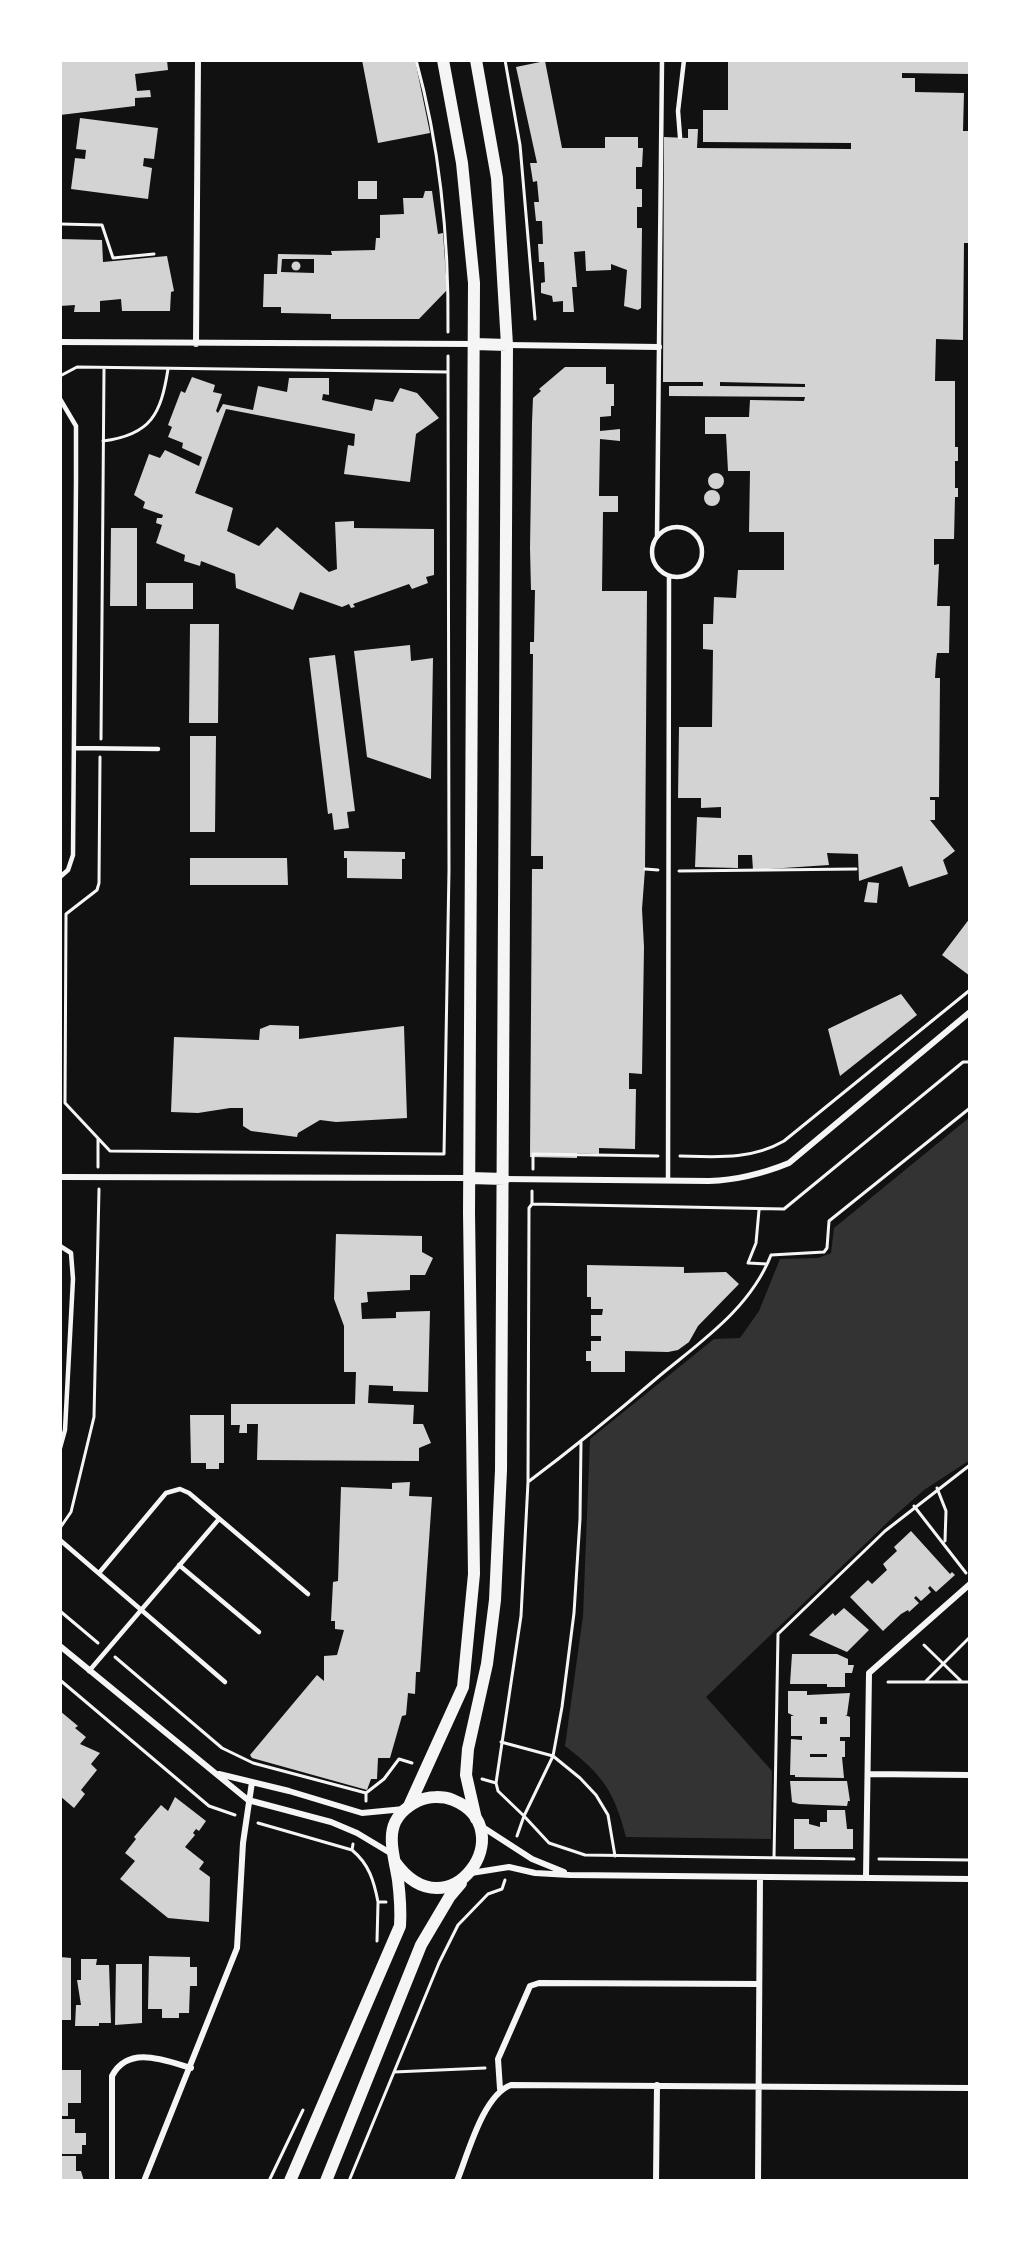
<!DOCTYPE html>
<style>
body{margin:0}
#map{position:relative;width:1030px;height:2241px;overflow:hidden;background:#111;font-family:"Sofia Sans Condensed",sans-serif}
canvas{display:block}
.frame{position:absolute;inset:0;border:62px solid #fff;pointer-events:none}
</style>
<div id="map">
<canvas width="1030" height="2241"></canvas>
<div class="frame"></div>
</div>
<script>
const g = document.querySelector('canvas').getContext('2d');
g.lineJoin = 'round';
function paint(path, color) { g.fillStyle = color; g.fill(path, 'evenodd'); }
function strokePath(path, color, width, dash) { g.strokeStyle = color; g.lineWidth = width; g.lineCap = dash ? 'butt' : 'round'; g.setLineDash(dash || []); g.stroke(path); }
paint(new Path2D(`
 M970,1117v343l-46,30 -33,29 -185,178 66,74 -1,68 -145,-2c-12,-46 -23,-62 -61,-91l18,-130 7,-177 124,-100 26,-1 19,-27 21,-52 38,-1 13,-5 3,-25z`), '#333');
paint(new Path2D(`
 M60,60h107l1,10 -33,4 2,17 13,-1 1,7 -16,1v8l-75,9z
 M362,60h53l15,73 -52,10z
 M728,60h242v14l-68,-1v5h13v14l49,1 -1,38h7v112h-6l-1,97 -27,-1 -1,42h20v66h3v14h-3v27h3v9h-3l-1,42h-20v26l5,-1 -2,42h13l-1,47h-12l-1,8 -1,17h5l-1,119h-9v3h5v20h-5l25,31 -12,9 5,14 -39,13 -7,-21 -43,15 -1,-27 -31,-1 2,12 -76,5 -1,-15h-14v13l-43,-1 2,-50 24,1v-11l-20,1v-10h-23l1,-71h33l1,-77 -10,-1v-25h10l1,-27 22,1 2,-28h46v-38h-35l1,-61h-22l-2,-37h-21v-17h44l1,-17 54,1 1,-4 -136,-1v-10h34v-4h-40l1,-245 24,1v-9h10l-1,19 154,1v-6l-148,-1v-32h25zM720,382l85,2v3l-85,-1z
 M545,61l17,87h43v-11h33v11h5l-1,19h-6v22h6v18h-5v21h5l-1,80 -3,2 -14,-4 3,-36 -16,-6v6l-25,1 -1,-20 -11,1 3,35h-5l2,25h-11v-11l-10,1 -1,-6 -11,-3v-10l4,-1 -1,-20h-5l-1,-18h5l-1,-23h-6l-2,-19h5l-2,-21 -4,1 -3,-19h7l-21,-96z
 M80,118l78,10 -4,31 -10,-1 -1,8 9,2 -4,31 -77,-10 4,-31 10,1 1,-9 -10,-1z
 M358,181h19v18h-19z
 M425,191h7l6,43 5,-1 4,57 -28,29h-88v-5l-50,-1v-6h-18l1,-33h13l1,-20 54,1 -1,-4 44,-1 1,-12h4v-23l24,-1 -1,-16h20zM282,259h32v14l-33,-1z
 M60,239l42,1 1,22 64,-6 7,35 -3,1 -1,19h-48l-1,-12 -21,2v11h-26l1,-7 -15,1z
 M291.5 266a4.5 4.5 0 1 1 9 0a4.5 4.5 0 1 1-9 0Z
 M565,367h41v17h8v22h-3v10l-11,1v14l20,-2v12l-20,-2 -1,57h19v16h-15l-1,79h45l-2,278 -3,40 2,38 -2,127 -13,-1v16h7l-1,60 -36,-1v6l-22,-1v5l-47,-1 2,-288h11v-13h-12l2,-202h-3v-12h4l1,-52h-4l-1,-42 2,-126 1,-24 8,-7 -2,-2z
 M192,377l23,8 -2,7 9,2 -6,17 2,2 5,-9 30,6 5,-24 29,6 2,-14h40v17l-6,-1 -1,6 50,11 3,-12 18,3 7,-14 17,5 22,25 -23,16 -6,48 -66,-8 4,-29 6,1 1,-12 -129,-25 -31,84 38,15 -6,23 32,15 18,-19 52,45 8,-3 -2,-47 19,-1v7l80,1v46l-8,2 2,6 -16,6 -3,-5 -56,20 2,3 -4,1 -2,-4 -7,3 -42,-15 -7,18 -57,-22 -1,-14 -34,-13 -1,5 -16,-5 1,-6 -29,-12 6,-18 -6,-2 1,-5h5l1,-3 -20,-7 2,-6 -11,-7 15,-41 11,4 5,-8 34,16 3,-9 -20,-9 1,-5 -15,-6 4,-10 -4,-2 13,-34 4,2z
 M708 481a8 8 0 1 1 16 0a8 8 0 1 1-16 0Z
 M704 498a8 8 0 1 1 16 0a8 8 0 1 1-16 0Z
 M111,528h26v78h-27z
 M146,583h47v26h-47z
 M190,624h29l-1,99h-29z
 M410,645l1,16 22,-3 -2,121 -64,-22 -13,-106z
 M335,655l20,156 -8,1 2,16 -15,2 -2,-17 -4,1 -19,-156z
 M190,736h26l-1,96h-25z
 M344,851l61,1v7h-3v20l-55,-1v-20h-3z
 M190,858h97l1,27h-98z
 M868,882l11,1 -2,20 -13,-1z
 M970,918v58l-28,-21z
 M901,994l16,21 -77,61 -12,-47z
 M270,1025l29,1v13l105,-13 3,92 -71,4 -16,-2 -22,13 -1,4 -46,-6 -8,-5v-18h-13l-32,5 -27,-1 3,-75 85,3 1,-11z
 M336,1234l86,2v16l11,6 -8,17h-15v15l-43,2 1,10 -7,1 1,16 34,-1v-6l34,-1 -2,81 -35,-1v-5l-24,-1 -1,18 46,2 -1,19h10l8,19 -12,5v13l-162,-1 1,-36h-11v9h-8l1,-8h-9v-21h124l1,-32h-12v-46l-10,-27z
 M587,1265l97,2v6l42,-1 13,12 -41,42 -9,16 -11,8 -10,2 -43,-1v21h-34v-11h-5v-10h5v-10h10v-5h-10v-21h11l1,-6h-12v-12h-4z
 M190,1415h34v48h-5v6h-13v-6h-15z
 M410,1482l-1,14 23,1 -12,175h-4l-1,22 -7,-1 -2,22 -4,1 -12,42h-12l-1,21h-6l-4,11 -115,-32 -2,-3 67,-80 7,6v-25l13,-1 7,-25 -9,-1v-8h-4l2,-39 5,-1 3,-94 51,2v-6z
 M911,1531l39,43 2,-2 3,3 -19,17 -6,-6 -2,2 3,4 -10,9 -5,-5 -2,2 5,5 -10,9 -1,-2 -7,4 -18,17 -33,-34 18,-17 4,4 15,-14 -4,-6 14,-13 -3,-4z
 M844,1608l25,22 -22,22 -38,-17 24,-22 2,3z
 M792,1654h45l11,5v6h6l-2,8h-7v14h-18v-3h-37z
 M788,1691h19v4l43,-2 -3,22h-2l5,2v20h-10v4h5v16h-3l2,21 -49,-1v-2h-5l1,-36 11,1v-4h-11v-20h3l-6,-3zM820,1717h7v7h-7zM810,1754h17v3h-17z
 M60,1711l18,15 -3,2 11,9 -6,7 20,9 -9,11 6,6 -16,20 4,4 -11,14 -14,-12z
 M790,1781h57l3,20h-2l-1,5 -48,-2 -7,-2z
 M175,1797l31,24 -7,10 -3,-2 -3,4 2,2 -10,12 19,15 -5,7 11,8 -1,45 -41,-4 -48,-39 15,-18 -10,-8 11,-14 -2,-2 27,-32 7,6z
 M827,1810h18l2,19h6v20h-59v-30h15v5l11,3v-5h7z
 M149,1956l41,1v10h7v19h-7l-1,27h-10v5h-17v-9h-14z
 M60,1957l11,1v62h-11z
 M81,1959h16l-1,6h13l2,58h-12v3h-24l1,-21h5l-4,-25h4z
 M116,1964h26v59l-27,2z
 M60,2070h21v33h-13v13h-8z
 M61,2119h14v14h11v12h-4v9h-22z
 M60,2156h16v15h5l3,10h-24z`), '#d3d3d3');
strokePath(new Path2D(`
 M416,60c24,87 33,182 32,272
 M505,60l15,85 15,174
 M60,224l42,1 11,33 41,-4
 M60,376l17,-9 371,5
 M103,441c48,-6 58,-27 65,-72
 M101,739l3,-370
 M100,757l-1,126 -2,7 -31,24 -1,189 45,48 334,3 5,-284 -1,-514
 M645,869l13,1
 M679,871l177,-2
 M98,1138v29
 M680,1156c37,1 71,4 104,-15l186,-151
 M533,1169v-15l125,2
 M532,1204v-13
 M759,1210l-3,33 -8,20 19,1
 M581,1442l-1,77 -6,94 -12,94 -9,49 -29,60 25,27 36,12 269,4
 M528,1482c44,-33 87,-68 129,-104 43,-36 93,-69 114,-123l53,-3 3,-4 2,-27 141,-113
 M937,1488l9,23 -1,30
 M914,1506l52,67
 M60,1528l11,-16 23,-95 5,-228
 M60,1611l38,32
 M924,1645l37,36
 M115,1657l107,91 31,15 113,30
 M60,1680l149,126 26,9
 M888,1682h82
 M925,1682l45,-45
 M501,1742l52,14 27,22 16,17 12,20 7,41
 M482,1779l14,4 2,8 26,25 -7,20
 M496,1783l25,-167 7,-134 1,-274 3,-4 252,5 179,-147h7
 M366,1801v-8l18,-14 15,-20 13,4
 M258,1823l94,27
 M353,1844l-1,6c17,14 22,31 26,52h8
 M774,1858l4,-224 107,-103 85,-66
 M879,1859l91,1
 M377,1941l1,-38
 M394,2072l91,-4
 M269,2181l34,-71
 M349,2181l90,-218 19,-38 30,-31 14,-5 3,-9`), '#f5f5f5', 3);
strokePath(new Path2D(`
 M680,137l-2,-26 6,-51
 M60,399l16,27v55l-3,374 -5,15 -8,7
 M652 552a25 25 0 1 1 50 0a25 25 0 1 1-50 0Z
 M657,536l5,-476
 M74,748l84,1
 M668,1180l1,-604
 M60,1246l11,7 2,26 -8,151 -5,18
 M60,1540l165,142
 M179,1565l80,67
 M99,1573l67,-80 14,-4 9,4 119,101
 M89,1671l130,-152`), '#f5f5f5', 4.5);
strokePath(new Path2D(`
 M60,342l415,2
 M196,344l2,-284
 M507,345l152,2
 M60,1177l409,1
 M504,1179l205,2c29,-1 53,-7 80,-18l181,-151
 M60,1646l188,154 83,22 26,11 35,21
 M219,1774l70,17 73,22 42,-4
 M868,1774l102,1
 M481,1826l51,33 32,13
 M471,1873l38,-6 26,6 35,2 400,4
 M866,1877l3,-204 101,-89
 M500,2089l-2,-30 32,-73 9,-3 220,1
 M112,2181v-105c16,-31 52,-16 79,-8
 M144,2181l93,-233 6,-105 9,-61
 M457,2181c11,-27 26,-86 54,-96l459,3
 M656,2181l1,-96
 M758,2181l2,-304`), '#f5f5f5', 6);
strokePath(new Path2D(`
 M475,344l32,1
 M470,1178l34,1
 M409,1806l54,-119 11,-113 -5,-362 5,-929 -12,-120 -19,-103
 M476,1819l-10,-44 2,-26 19,-85 8,-64 6,-130 6,-1125 -10,-167 -21,-118
 M290,2181l110,-255c1,-16 0,-30 -2,-46 -5,-32 -18,-60 20,-79 10,-5 25,-5 35,-1 71,29 -4,137 -58,62
 M326,2181l95,-236 29,-49 11,-13`), '#f5f5f5', 12);
</script>
